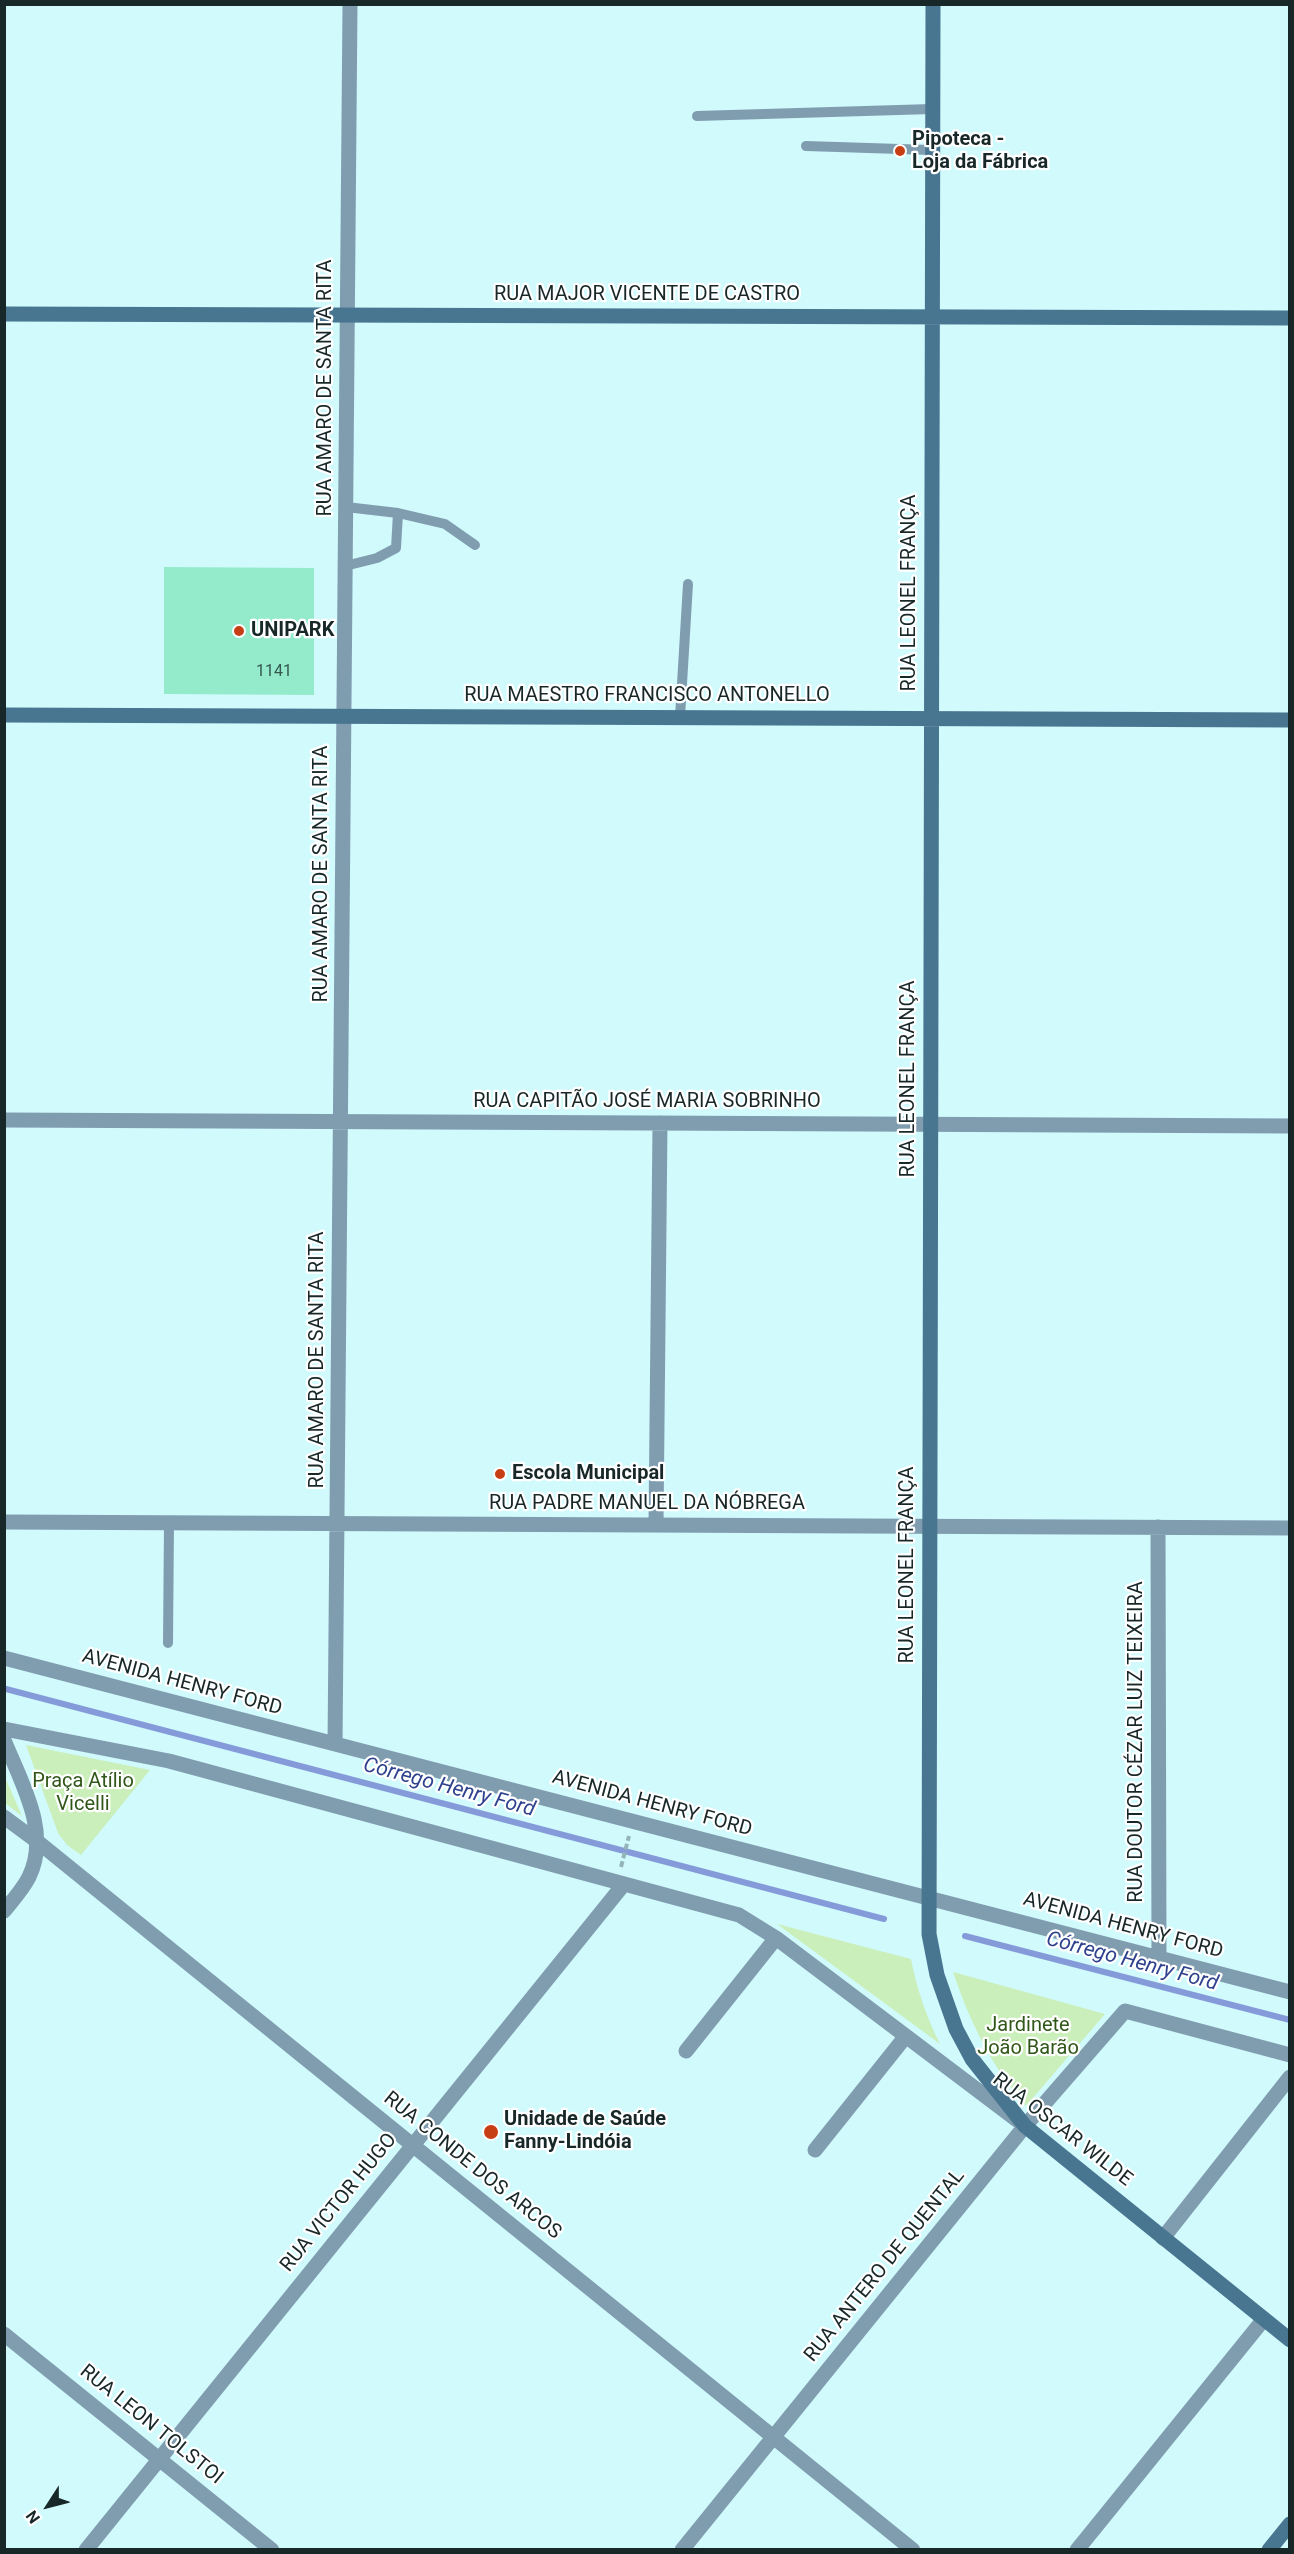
<!DOCTYPE html>
<meta charset="utf-8">
<style>
body{margin:0}
#map{position:relative;width:1294px;height:2554px;overflow:hidden;background:#d1fafd;font-family:Roboto,sans-serif}
canvas{display:block}
.frame{position:absolute;inset:0;border:6px solid #182728;pointer-events:none}
.north{position:absolute;left:18px;top:2476px;width:60px;height:60px;-webkit-text-stroke:4px #fff;paint-order:stroke;rotate:234deg;font-size:16px;font-weight:700;line-height:24px;text-align:center;color:#182728}
.north::after{content:'';display:block;margin:auto;width:21px;height:27px;background:#182728;clip-path:polygon(50% 0,100% 100%,50% 72%,0 100%)}
</style>
<div id="map">
<canvas width="1294" height="2554"></canvas>
<div class="frame"></div>
<div class="north">N</div>
</div>
<script>
const g = document.querySelector('canvas').getContext('2d');
g.lineJoin = 'round';
function paint(path, color) { g.fillStyle = color; g.fill(path, 'evenodd'); }
function strokePath(path, color, width, dash) { g.strokeStyle = color; g.lineWidth = width; g.lineCap = dash ? 'butt' : 'round'; g.setLineDash(dash || []); g.stroke(path); }
function drawText(font, color, halo, rows, align = 'center') {
  g.font = font + ' Roboto,sans-serif'; g.lineWidth = 4.5; g.setLineDash([]); g.textBaseline = 'middle'; g.strokeStyle = halo; g.fillStyle = color; for (const [text, x, y, turn = 0] of rows) {
    g.save(); g.translate(x, y); g.rotate((+turn || 0) * Math.PI / 180); g.textAlign = isNaN(turn) ? turn : align; if (halo) g.strokeText(text, 0, 0); g.fillText(text, 0, 0); g.restore();
  }
}
paint(new Path2D(`
 M26,1745l124,25 -69,85 -14,-10 -9,-12z
 M4,1777h1l17,39 -17,-13z
 M777,1924l134,35c6,30 15,57 29,85z
 M953,1972l152,42 -79,92c-35,-40 -56,-84 -73,-134z`), '#cbefba');
strokePath(new Path2D(`
 M6,1689l878,230
 M965,1936l325,84`), '#859bd9', 6);
paint(new Path2D(`
 M164,567l150,1v127l-150,-1z`), '#93ebcb');
strokePath(new Path2D(`
 M621,1867l8,-31`), '#94b4b6', 4, [6, 3]);
strokePath(new Path2D(`
 M697,116l235,-7
 M806,146l125,4
 M346,507l52,6 47,11 30,21
 M345,566l32,-8 19,-10 2,-35
 M680,717l8,-133
 M168,1643l1,-121`), '#809db0', 10);
strokePath(new Path2D(`
 M4,1120l1286,6
 M4,1522l1286,6
 M656,1524l4,-401
 M1158,1527l1,431
 M4,1658l1286,334
 M4,1729l165,32 570,154 37,23 241,182
 M4,1740c17,42 47,92 25,137 -6,12 -16,23 -25,34
 M335,1744l15,-1740
 M4,1817l34,25 875,708
 M686,2051l90,-113
 M815,2150l91,-114
 M1163,2238l127,-161
 M4,2334l268,216
 M86,2550l538,-666
 M682,2550l343,-424 100,-115 165,44
 M1077,2550l187,-231`), '#809db0', 15);
strokePath(new Path2D(`
 M933,4l-4,1930 8,41 19,54 16,30 53,67 265,214
 M4,314l1286,4
 M4,715l1286,5
 M1269,2550l21,-26`), '#487590', 15);
for (const [x, y, r, color] of [
 [900,151,6,"#c73e14"],
 [239,631,6,"#c73e14"],
 [500,1474,6,"#c73e14"],
 [491,2132,8,"#c73e14"]
]) { const dot = new Path2D(); dot.arc(x, y, r, 0, 2 * Math.PI); g.fillStyle = color; g.fill(dot); strokePath(dot, '#fff', 2); }
drawText('16px', '#375851', null, [
 ["1141",274,672]
]);
drawText('bold 20px', '#182728', '#fff', [
 ["Pipoteca -",912,140],
 ["Loja da Fábrica",912,163],
 ["UNIPARK",251,631],
 ["Escola Municipal",512,1474],
 ["Unidade de Saúde",504,2120],
 ["Fanny-Lindóia",504,2143]
], 'left');
drawText('20px', '#182728', '#fff', [
 ["RUA MAJOR VICENTE DE CASTRO",647,295],
 ["RUA AMARO DE SANTA RITA",326,388,-90],
 ["RUA LEONEL FRANÇA",910,593,-90],
 ["RUA MAESTRO FRANCISCO ANTONELLO",647,696],
 ["RUA AMARO DE SANTA RITA",322,874,-90],
 ["RUA LEONEL FRANÇA",909,1079,-90],
 ["RUA CAPITÃO JOSÉ MARIA SOBRINHO",647,1102],
 ["RUA AMARO DE SANTA RITA",318,1360,-90],
 ["RUA PADRE MANUEL DA NÓBREGA",647,1504],
 ["RUA LEONEL FRANÇA",908,1565,-90],
 ["AVENIDA HENRY FORD",182,1683,15],
 ["RUA DOUTOR CÉZAR LUIZ TEIXEIRA",1137,1742,-90],
 ["AVENIDA HENRY FORD",652,1804,15],
 ["AVENIDA HENRY FORD",1123,1926,15],
 ["RUA OSCAR WILDE",1062,2130,38],
 ["RUA CONDE DOS ARCOS",472,2166,39],
 ["RUA VICTOR HUGO",339,2203,-51],
 ["RUA ANTERO DE QUENTAL",885,2266,-51],
 ["RUA LEON TOLSTOI",151,2425,39]
]);
drawText('20px', '#305719', '#fff', [
 ["Praça Atílio",83,1782],
 ["Vicelli",83,1805],
 ["Jardinete",1028,2026],
 ["João Barão",1028,2049]
]);
drawText('italic 21px', '#2f428d', '#fff', [
 ["Córrego Henry Ford",449,1788,15],
 ["Córrego Henry Ford",1132,1962,15]
]);
</script>
